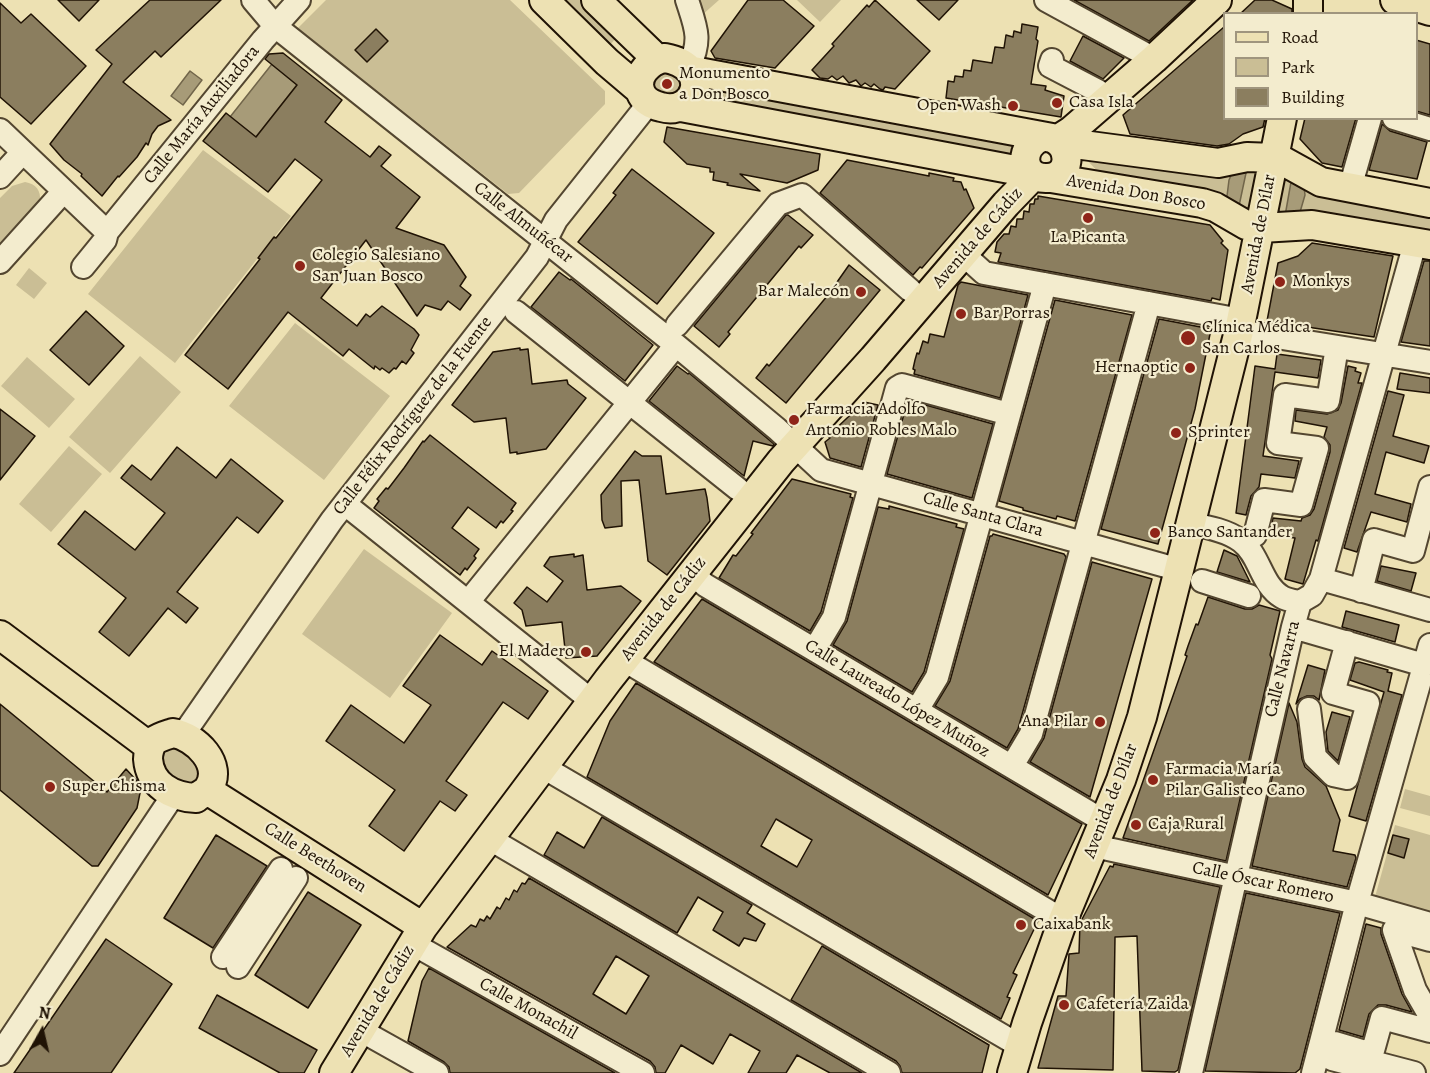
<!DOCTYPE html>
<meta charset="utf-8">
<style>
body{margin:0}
#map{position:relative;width:1430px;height:1073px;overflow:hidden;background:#ede1b3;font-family:Alegreya,serif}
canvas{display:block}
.legend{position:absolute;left:1223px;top:12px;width:195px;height:108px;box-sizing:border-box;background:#f3ecce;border:2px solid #9f957e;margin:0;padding:8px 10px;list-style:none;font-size:18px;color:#201305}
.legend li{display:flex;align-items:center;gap:12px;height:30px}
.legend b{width:30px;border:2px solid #9f957e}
.north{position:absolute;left:12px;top:1001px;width:60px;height:60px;-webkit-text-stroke:4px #f3ecce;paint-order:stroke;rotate:8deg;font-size:16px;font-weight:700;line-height:24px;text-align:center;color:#201305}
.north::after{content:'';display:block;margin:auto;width:21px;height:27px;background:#201305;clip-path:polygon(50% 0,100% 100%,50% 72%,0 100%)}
</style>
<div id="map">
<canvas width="1430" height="1073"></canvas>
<ul class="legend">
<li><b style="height:8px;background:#ede1b3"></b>Road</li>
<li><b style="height:16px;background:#cabe95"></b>Park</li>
<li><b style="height:16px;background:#8b7e5f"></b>Building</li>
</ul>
<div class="north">N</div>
</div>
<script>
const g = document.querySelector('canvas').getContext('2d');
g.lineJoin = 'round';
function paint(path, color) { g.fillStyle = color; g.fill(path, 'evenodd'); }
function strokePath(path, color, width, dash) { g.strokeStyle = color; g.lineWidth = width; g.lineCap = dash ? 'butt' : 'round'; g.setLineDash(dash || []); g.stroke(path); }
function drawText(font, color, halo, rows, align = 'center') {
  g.font = font + ' Alegreya,serif'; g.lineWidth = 4.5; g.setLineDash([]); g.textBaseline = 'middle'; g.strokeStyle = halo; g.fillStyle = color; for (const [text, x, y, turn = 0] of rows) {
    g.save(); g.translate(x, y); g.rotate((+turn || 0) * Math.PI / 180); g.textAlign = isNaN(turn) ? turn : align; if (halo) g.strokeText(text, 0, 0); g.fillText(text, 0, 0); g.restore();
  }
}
paint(new Path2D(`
 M326,0h184l95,91v13l-86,89 -11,1 -210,-166z
 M560,0h21l37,36 -10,11z
 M695,0h24l-18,16z
 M797,0h44l-21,22z
 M655,71l25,1 2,23 -25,1 -7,-17z
 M703,83l322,58 -13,20 -313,-57z
 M203,150l88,66 -116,147 -87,-69z
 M1084,157l178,10 -7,50 -151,-39z
 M1279,172l151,39v26l-154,-13z
 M25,182c11,2 16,8 15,20l-40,46v-50l12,-12z
 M29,268l18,15 -13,16 -18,-14z
 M295,323l95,73 -66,84 -95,-74z
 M140,356l41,36 -71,81 -41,-36z
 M27,357l48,42 -26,29 -48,-42z
 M69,446l33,28 -51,58 -32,-28z
 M364,549l88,64 -62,85 -88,-64z
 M176,744l24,20v18l-13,5 -25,-17 -1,-19z
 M1405,789l25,7v20l-30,-8z
 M1395,825l35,10v77l-55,-15z`), '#cabe95');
const water = new Path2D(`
 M272,64l25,21 -41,52 -26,-20z
 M190,71l12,9 -19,25 -12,-9z
 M1244,170l2,3 -7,33 -13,-2 3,-24 3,-7z
 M1294,180l10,7 1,8 -7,24 -13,-3 6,-34z`);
paint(water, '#a79b78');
strokePath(water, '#71654a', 1.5);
const building = new Path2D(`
 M58,0h41l-20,21z
 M150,0h71l-60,57 -6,-6 -32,31 48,38 -13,6 -6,8 -4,11 -2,-2 -9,14 -18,20 -1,-1 -16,20 -21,-20 1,-2 -18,-14 -14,-16 62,-80 -16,-14z
 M748,0h35l31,26 -39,42 -60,-10 -4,-7z
 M875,0l55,51 -35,38 -10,-2 -2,3 -3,-1 -6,-5 -3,3 -6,-4 -4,3 -5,-6 -7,3 -6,-7 -6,4 -5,-4 -4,3 -8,-1 -8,-8 22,-24 -2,-2 35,-39 2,2z
 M917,0h41l-19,20z
 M1074,0h119l-44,41z
 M1255,0h17l20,9v5h-52z
 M0,3l21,20 10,-9 55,52 -55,58 -31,-27z
 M1022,24l16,3 -2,12 2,2 -7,43 15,2 -1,4 19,6 -3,21 -115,-19 2,-17 6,1 1,-6 8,1 1,-7 7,1 2,-11 19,3 3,-16 9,1 2,-13 7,2 1,-6 7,2z
 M1224,27v91h41l-2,9 -20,7 -14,10 -12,2 -87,-12 -7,-19z
 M376,29l12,12 -21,21 -12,-12z
 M1083,36l41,22 -21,21 -33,-18z
 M1416,40l14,4v71l-14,-4z
 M283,53l59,47 -17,22 45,35 9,-11 12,9 -10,11 39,31 -24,31 48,17 22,32 -6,9 11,9 -11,15 -12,-9 -7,9 -16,-5 -8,11 -51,-76 -45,58 36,28 9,-12 4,3 12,-11 32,23 5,6 -8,15 3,3 -8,11 -4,-3 -6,8 -2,-1 -5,5 -7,-5 -2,2 -5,-4 -1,3 -25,-20 -6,7 -55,-44 -60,77 -43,-34 75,-96 -2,-1 16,-21 2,1 46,-58 -27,-21 -27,33 -65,-51 23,-28 30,24 41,-52 -32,-26 4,-5z
 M1305,118h51l-14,49 -20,-4 -22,-24z
 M1382,124l8,7 37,11 -10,37 -48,-9z
 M667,127l153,27 -2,16 -31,13 -47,-9 20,17 -33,-6 1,-2 -15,-3 1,-8h-4v-4l-23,-4 -23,-22z
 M847,160l82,16v-3l25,5 -1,3 8,1 3,8 2,-1 8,19 -52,60 -2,-1 -7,8 -93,-82z
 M632,169l82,64 -57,71 -79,-62 38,-47 -3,-2z
 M1038,196l172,29 13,16 -2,2 7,7 -8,50 -8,-2 -1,3 -213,-39 3,-9 -6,-1 2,-10 7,-8h5l2,-8 5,1 1,-8h6l1,-8 5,1 1,-8h4l1,-5h3z
 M786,215h2l25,20 -12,13 -2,-2 -71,86 2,2 -11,13 -25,-21z
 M1312,243l81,13 -19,81 -107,-16 11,-58 20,-7z
 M1424,261h6v85l-29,-4z
 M849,265l31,25 -94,113 -30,-25 11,-14 2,2 59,-71z
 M559,272l11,8 1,-1 82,66 -28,36 -94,-74z
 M961,282l67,13 -28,103 -86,-24 1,-4 -2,-1 2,-9 2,-7 2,1 4,-13 5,2 2,-9 14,3 14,-52z
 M1055,300l77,15 -57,206 -18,-5 -1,3 -33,-9v-2l-24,-7z
 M86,311l38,35 -35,39 -39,-35z
 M1159,319l52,10 -16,80 -37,135 -57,-15z
 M520,348v2l8,-1 4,35 35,-4 1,4 18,14 -40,51 -29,5v-2l-7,1 -4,-35 -32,4 -22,-17 41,-53z
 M1277,354l44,6 -3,18 -43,-6 -12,84 36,5 -4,17 -34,-4 -2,13 -8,9 -5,19 -10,-2 19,-147 20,3z
 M677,366l11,8 1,-1 85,71 -1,2 -20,-5 -9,35 -95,-75z
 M1348,366l8,2 -1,3 6,2 -3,10h4l-44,158 -2,-1 -13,44 -18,-5 10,-41 -26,-3 4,-17 28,3 1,-3 8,-3 4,-6 16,-57v-7l-6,-8 3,-10 -32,-6 1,-11 31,4 11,-4 3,-7z
 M1400,373l30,5v15l-33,-4z
 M1388,391l16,4 -11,41 36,10 -5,17 -38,-11 -11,42 36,10 -4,18 -36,-10 -14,40 -13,-4z
 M908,400l85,24 -21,74 -85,-24z
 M864,402l14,3 -17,62 -31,-9 -5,-16 5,-4 -2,-2z
 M0,409l35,27 -35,44z
 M430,435l86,68 -5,7 2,1 -10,12 -2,-2 -5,7 -28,-21 -16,21 27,21 -5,7 2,2 -9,12 -2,-2 -5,7 -86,-67 5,-7 -2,-2 9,-11 2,1 16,-21 19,-27 1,1z
 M177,447l39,31 15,-19 52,42 -25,32 -21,-16 -60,75 21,16 -12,15 -18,-15 -39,48 -30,-24 27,-34 -68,-54 27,-33 50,39 30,-37 -44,-35 11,-13 19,15z
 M635,451l7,5h19l5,38 39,-5 2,9 3,23 -43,54 -19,-14 -9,-81 -18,1 1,45 -17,2 -3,-8 -1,-25z
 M792,479l59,15 -1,3 3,1 -32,114 -11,19 -91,-53 14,-23 3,1 17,-22 -2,-1z
 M889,506l68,18 -1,3 8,2 -40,143 -12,20 -79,-47 14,-24 31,-114 11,2z
 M993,534l71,20 2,3 -48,172 -11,19 -72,-42 15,-25 40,-145h2z
 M1224,550l13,6 13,26 -33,-10z
 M574,554v3l9,-2 4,35 34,-4 20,15 -44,55 -31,2 -4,-36 -36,4 -4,-16 -8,-7 13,-16 20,15 16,-21 -19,-15 6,-9z
 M1092,562l60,17 -62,218 -60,-35 14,-24z
 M1381,566l35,7 -5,18 -34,-10z
 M1208,597l37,12h7l7,-4 21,6 -10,44 2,4 -46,202 -103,-23 64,-182 -2,-1 3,-9 8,-22 2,1z
 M702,599l380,225 -34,71 -394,-233z
 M1346,611l53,14 -4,17 -53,-15z
 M440,635l42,30 10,-14 56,40 -20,28 -25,-17 -57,79 21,14 -12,16 -15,-10 -36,50 -35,-25 26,-36 -69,-49 25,-36 53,38 27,-38 -28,-19z
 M1359,662l29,8 -1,2 5,1 -4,18 14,4 -36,126 -17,-5 35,-124 -34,-12 5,-17z
 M1308,665l17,5 -6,30 -5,-4h-7l-7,3 -4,5z
 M636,683l402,238 -25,52 4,2 -10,22 3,1 -9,21 -414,-242 23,-56zM776,819l36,21 -15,27 -36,-21z
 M1289,703l8,19 5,37 3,8 21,19 14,34 -7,31 22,4 1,3 -9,29 -95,-21z
 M0,704l107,88 19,-23 11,12 3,12 -3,15 -39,58h-6l-92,-76z
 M1332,712l18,5 -12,44 -10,-10 -2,-19z
 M602,817l150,88 -5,8 18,11 -9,17 -12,-3 -5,8 -26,-16 10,-18 -25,-15 -21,36 -133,-78 13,-23 27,16z
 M216,835l51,31 -54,82 -49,-30z
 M1393,835l16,4 -5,19 -16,-5z
 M1114,864l106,23 -42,183 -3,2 -33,-1 -5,-135 -22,1 -2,133 -75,-2 20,-72h8l3,-42 10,-1 1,-30 30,-57 3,1z
 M529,878l333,195h-32l-33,-18 -11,18h-38l12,-22 -30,-17 -17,30 -32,-19 -16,28h-9l-1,-6 -5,-6 -203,-114 24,-22 5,2 4,-8 4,2 3,-5 3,3 7,-12 3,2 6,-11 3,2 5,-10 3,2 5,-9 3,1zM616,956l33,20 -23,38 -33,-20z
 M308,892l53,33 -53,83 -53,-33z
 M1246,893l94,20 -40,156 -5,4 -90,-2z
 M1366,924l15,4v6l21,60 10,18 -26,-7h-8l-9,9 -6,23 -24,-7z
 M106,939l66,45 -61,89h-97z
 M822,946l167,99 -7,28h-80l-2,-7 -4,-5 -105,-61z
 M429,968l186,105h-165l-1,-6 -5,-5 -36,-21 14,-60z
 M217,995l100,55 -13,23h-24l-81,-45z`);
paint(building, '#8b7e5f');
strokePath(building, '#201305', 1.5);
const minor = new Path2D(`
 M253,0l22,26 401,319 101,84 44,41 359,100
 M687,0c9,28 15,39 2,67
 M1046,0l108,59
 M1052,60l-2,6 48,25
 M1394,118l36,11
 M0,130l107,102
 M0,177l23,-25
 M1350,188l20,-70
 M963,254l21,19 257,47
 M0,262l63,-70
 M83,267l22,-27 2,-8 156,-192 36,-40
 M516,312l222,177
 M677,325l101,-121 24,-9 108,95
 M1239,331l191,31
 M345,504l247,197
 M1192,524c16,3 36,7 49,17 19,14 20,44 41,56 5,3 13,4 18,5
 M1255,535l9,-35 37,5 16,-57 -39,-5 7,-48 43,6 7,-42
 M692,573l13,12 400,237
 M1321,579l109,31
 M1202,581l47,15
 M1361,591l13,-51 39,11 17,-64
 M468,602l208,-257
 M1293,627l131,38
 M815,649l19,-32 63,-229 5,-3 107,29
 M624,660l439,260
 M1309,709l6,48 18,18 14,3 21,-75 -35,-10 14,-51
 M917,710l20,-33 108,-393
 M183,735l149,-215 205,-263 19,-37 93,-117
 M1012,766l19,-32 118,-431
 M543,767l477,279
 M490,839l399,234
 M1094,846l263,57 73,21
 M1430,940l-36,-10 21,60 15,26
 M413,944l230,129
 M223,957l58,-88
 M238,967l58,-89
 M360,1030l77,43
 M0,1054l174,-260
 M1372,1062l42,11
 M1191,1073l102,-446 7,-25 12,-7 9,-16 94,-336
 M1313,1073l44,-170 73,-258
 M1385,1073l-53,-14 3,-16 37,11 10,-36 48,13`);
const major = new Path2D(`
 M544,0l63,62 33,28
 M596,0l61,59
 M1308,0v14
 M1395,0l35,11
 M665,58c50,9 30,59 -4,49 -8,-2 -15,-5 -19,-12 -10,-17 7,-35 23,-37z
 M693,71l359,67c21,9 19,40 -5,40 -27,1 -29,-32 -5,-41
 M681,107l350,66
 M1057,140l14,-9 83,-72 63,-59
 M1060,142l158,21 29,-6 27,1 9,3 38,21 109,21
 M1051,178l151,25 13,4 31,18 15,3 51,-3 118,20
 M0,635l150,112
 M173,733c22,3 52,32 35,56 -3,4 -9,6 -12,9 -24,-1 -46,-13 -48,-39 0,-6 2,-14 6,-18 5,-4 13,-6 19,-8z
 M207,790l216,137
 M334,1073l89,-146 185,-247 173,-219 92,-102 133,-155 28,-29
 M1012,1073l15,-50 36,-103 58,-140 21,-63 97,-386 43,-213`);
strokePath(minor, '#534630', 26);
strokePath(major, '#201305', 32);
strokePath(minor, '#f3ecce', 22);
strokePath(major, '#ede1b3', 28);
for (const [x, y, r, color] of [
 [667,84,6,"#8f2418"],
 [1057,103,6,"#8f2418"],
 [1013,106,6,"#8f2418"],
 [1088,218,6,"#8f2418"],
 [300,266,6,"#8f2418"],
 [1280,282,6,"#8f2418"],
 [861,292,6,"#8f2418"],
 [961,314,6,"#8f2418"],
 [1188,338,8,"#8f2418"],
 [1190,368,6,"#8f2418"],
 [794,420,6,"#8f2418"],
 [1176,433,6,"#8f2418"],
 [1155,533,6,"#8f2418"],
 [586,652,6,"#8f2418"],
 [1100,722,6,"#8f2418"],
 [1153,780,6,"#8f2418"],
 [50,787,6,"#8f2418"],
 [1136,825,6,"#8f2418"],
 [1021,925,6,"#8f2418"],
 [1064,1005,6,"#8f2418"]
]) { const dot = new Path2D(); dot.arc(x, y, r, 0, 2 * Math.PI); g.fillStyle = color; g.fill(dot); strokePath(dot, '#f3ecce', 2); }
drawText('18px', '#201305', '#f3ecce', [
 ["Monumento",679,74],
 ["a Don Bosco",679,95],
 ["Casa Isla",1069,103],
 ["Open Wash",1001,106,"right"],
 ["La Picanta",1088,238,"center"],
 ["Colegio Salesiano",312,256],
 ["San Juan Bosco",312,277],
 ["Monkys",1292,282],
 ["Bar Malecón",849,292,"right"],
 ["Bar Porras",973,314],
 ["Clínica Médica",1202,328],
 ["San Carlos",1202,349],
 ["Hernaoptic",1178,368,"right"],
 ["Farmacia Adolfo",806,410],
 ["Antonio Robles Malo",806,431],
 ["Sprinter",1188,433],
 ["Banco Santander",1167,533],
 ["El Madero",574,652,"right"],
 ["Ana Pilar",1088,722,"right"],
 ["Farmacia María",1165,770],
 ["Pilar Galisteo Cano",1165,791],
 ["Super Chisma",62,787],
 ["Caja Rural",1148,825],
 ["Caixabank",1033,925],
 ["Cafetería Zaida",1076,1005]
], 'left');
drawText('18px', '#201305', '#f3ecce', [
 ["Calle María Auxiliadora",202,115,-51],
 ["Avenida Don Bosco",1136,193,10],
 ["Calle Almuñécar",523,223,38],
 ["Avenida de Dílar",1259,234,-79],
 ["Avenida de Cádiz",978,238,-49],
 ["Calle Félix Rodríguez de la Fuente",413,416,-52],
 ["Calle Santa Clara",983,515,16],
 ["Avenida de Cádiz",664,609,-52],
 ["Calle Navarra",1283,669,-76],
 ["Calle Laureado López Muñoz",897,699,31],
 ["Avenida de Dílar",1111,801,-69],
 ["Calle Beethoven",315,858,32],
 ["Calle Óscar Romero",1263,883,12],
 ["Avenida de Cádiz",378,1001,-59],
 ["Calle Monachil",528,1009,29]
]);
</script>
